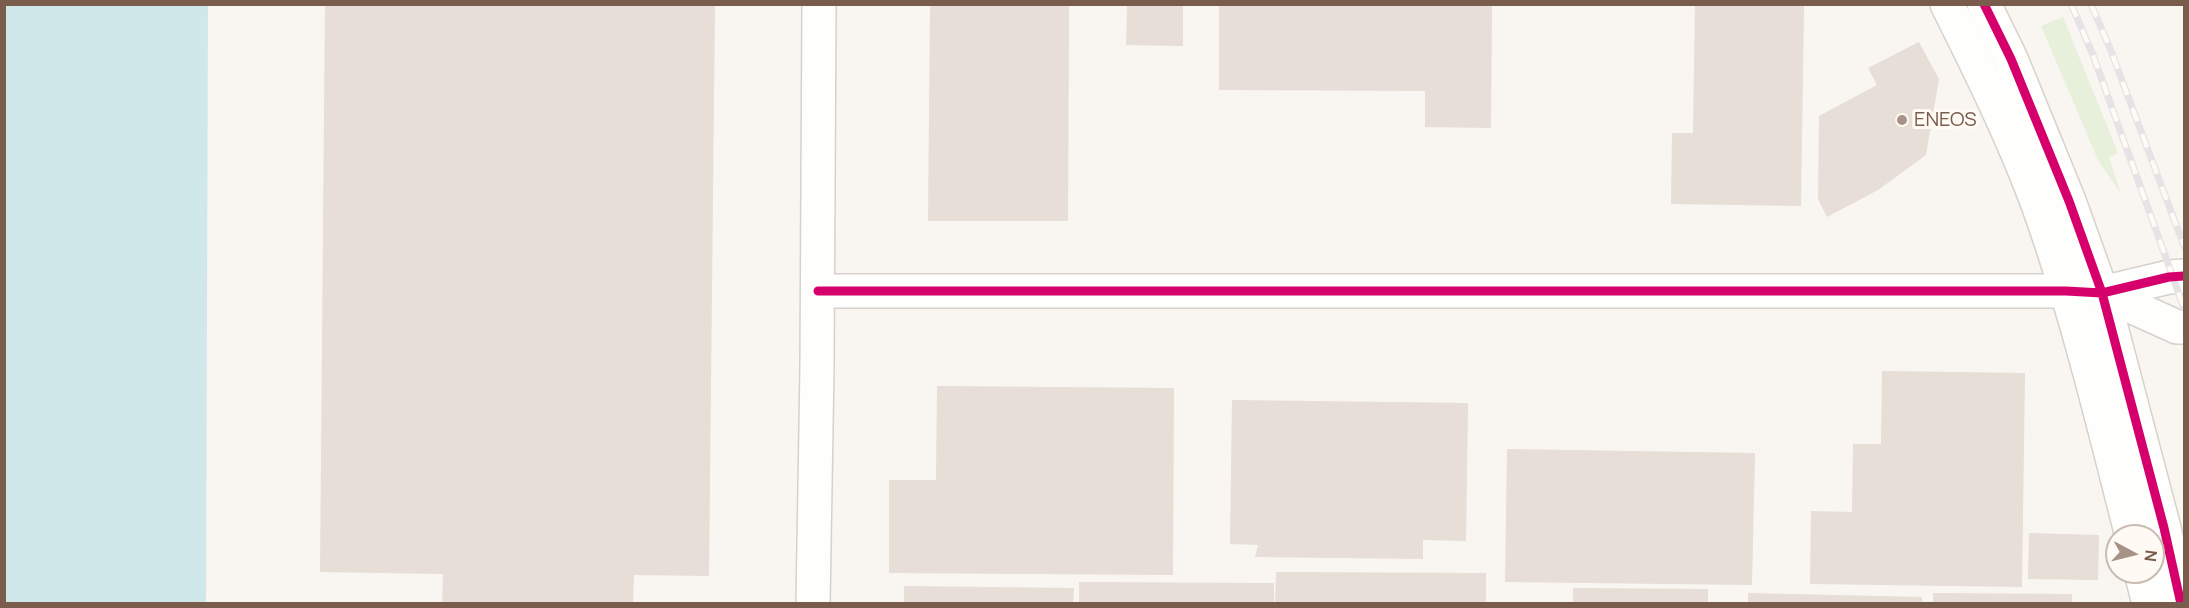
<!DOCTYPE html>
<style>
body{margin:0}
#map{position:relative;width:2189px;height:608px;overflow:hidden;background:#f9f5f0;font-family:Manrope,sans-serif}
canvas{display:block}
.frame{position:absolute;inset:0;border:6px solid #7a5c4d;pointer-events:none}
.north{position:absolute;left:2105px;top:524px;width:60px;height:60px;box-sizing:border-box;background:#fffaf3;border:2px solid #cabbb1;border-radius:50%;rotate:97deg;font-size:16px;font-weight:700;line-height:24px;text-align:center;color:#7a5c4d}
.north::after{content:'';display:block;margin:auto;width:21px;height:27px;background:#a69286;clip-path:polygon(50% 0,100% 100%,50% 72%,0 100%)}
</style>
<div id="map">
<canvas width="2189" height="608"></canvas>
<div class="frame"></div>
<div class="north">N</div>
</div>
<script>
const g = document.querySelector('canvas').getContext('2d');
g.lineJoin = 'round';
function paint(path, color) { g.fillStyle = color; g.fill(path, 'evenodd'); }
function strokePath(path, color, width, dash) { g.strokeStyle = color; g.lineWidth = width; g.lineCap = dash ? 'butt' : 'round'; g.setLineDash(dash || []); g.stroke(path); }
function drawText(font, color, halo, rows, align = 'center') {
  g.font = font + ' Manrope,sans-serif'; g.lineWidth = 6; g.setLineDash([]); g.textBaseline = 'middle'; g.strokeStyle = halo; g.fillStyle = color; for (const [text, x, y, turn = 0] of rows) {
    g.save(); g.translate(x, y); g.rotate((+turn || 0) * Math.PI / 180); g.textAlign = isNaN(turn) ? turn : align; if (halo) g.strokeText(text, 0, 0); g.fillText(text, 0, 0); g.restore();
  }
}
paint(new Path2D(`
 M2063,17l55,136 -9,4 12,37 -23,-34 -57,-134z`), '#e7f0db');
paint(new Path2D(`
 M4,5h204l-2,598h-201z`), '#d0e8ea');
paint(new Path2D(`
 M325,4h390l-6,572 -75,-1 -1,29h-191l1,-30 -123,-2z
 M930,4h139l-1,217h-140z
 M1127,4h56v42l-57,-1z
 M1219,4h273l-1,124 -66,-1v-36l-206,-1z
 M1695,4h109l-3,202 -130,-2 1,-71h21z
 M1919,42l20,37 -13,76 -48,35 -51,27 -9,-18 1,-83 58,-31 -9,-17z
 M1882,371l143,2 -3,214 -212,-3 1,-73 41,1 1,-68h28z
 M937,386l237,2 -1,187 -284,-2v-93h47z
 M1232,400l236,3 -2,138 -43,-1v19l-168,-2 3,-12 -28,-1z
 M1507,449l248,4 -3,132 -247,-3z
 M2029,533l70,2 -1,45 -70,-1z
 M1276,572l210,1v31h-211z
 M1079,582l195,1v21h-195z
 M904,586l170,2 -1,16h-169z
 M1573,588l135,1v15h-135z
 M1748,593l174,4v7h-174z
 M1933,593l139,1v10h-139z`), '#e6ded7');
const tertiary = new Path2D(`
 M1947,4c32,64 64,129 89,195 40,110 67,224 96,337
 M1984,4l27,55 58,142 33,92 62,235 17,76
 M818,291h1248l36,2 67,-16 15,-1
 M2102,293l75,34h7
 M2141,572l8,32
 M813,604l4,-237 2,-363`);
strokePath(tertiary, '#d7d1cb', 36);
strokePath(tertiary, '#fefefd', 33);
const rail = new Path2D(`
 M2071,4l22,51 91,253
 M2091,4l20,47 73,195`);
strokePath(rail, '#e6e3e7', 7);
strokePath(rail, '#fffaf3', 4.5, [14]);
strokePath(new Path2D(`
 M1984,4l27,55 58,142 33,92 62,235 17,76
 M818,291h1248l36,2 67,-16 15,-1`), '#d6006c', 9);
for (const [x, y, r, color] of [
 [1902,120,6,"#a69286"]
]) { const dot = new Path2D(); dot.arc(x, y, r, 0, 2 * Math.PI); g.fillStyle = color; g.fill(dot); strokePath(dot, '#fffaf3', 2); }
drawText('20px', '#7a5c4d', '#fffaf3', [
 ["ENEOS",1914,120]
], 'left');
</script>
